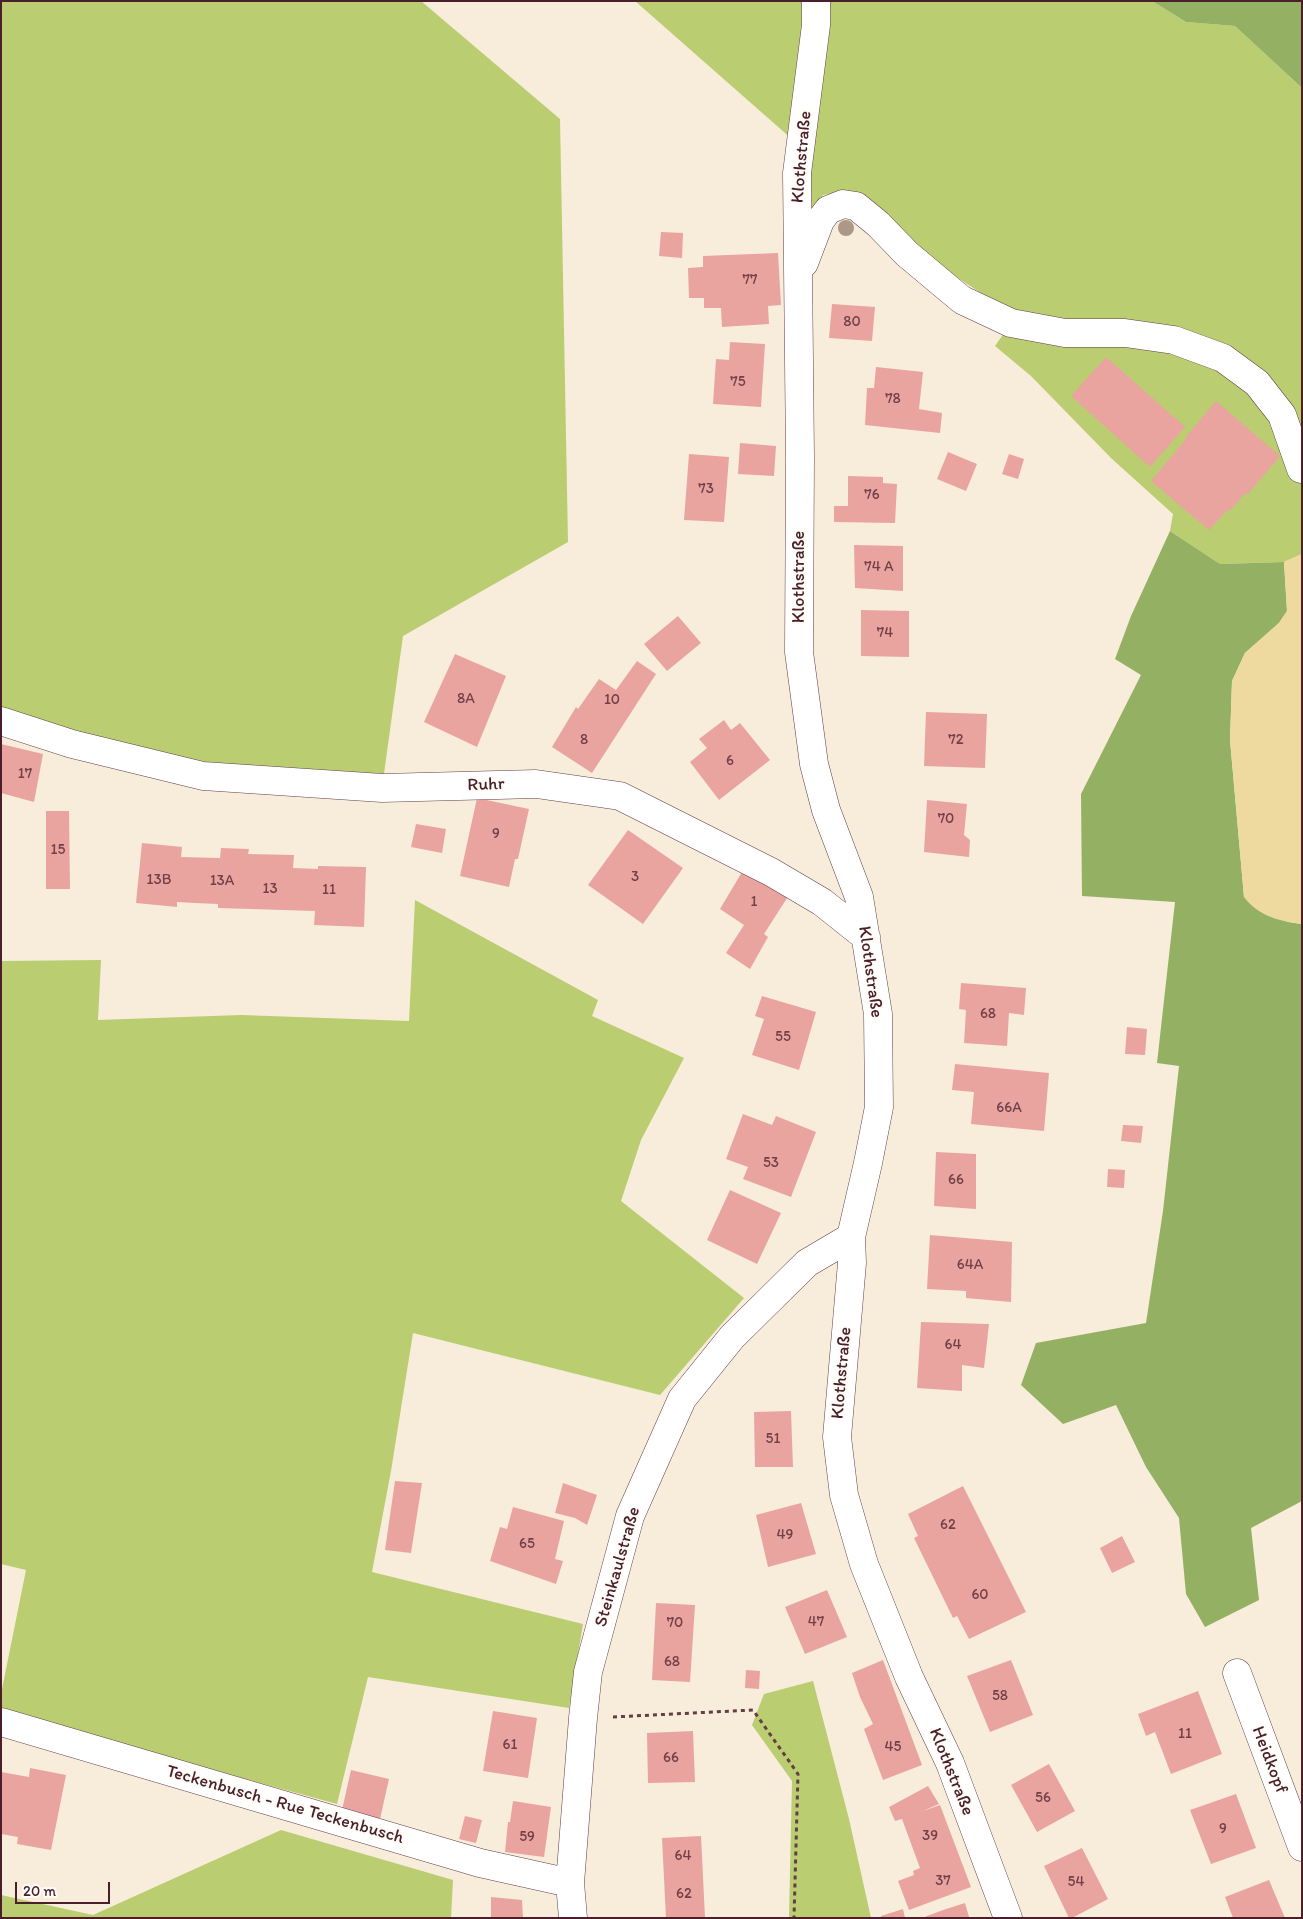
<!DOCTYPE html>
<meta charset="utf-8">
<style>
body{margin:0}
#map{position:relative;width:1303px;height:1919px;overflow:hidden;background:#f8ecdb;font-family:Itim,sans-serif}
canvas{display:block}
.frame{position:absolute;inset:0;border:2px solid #4a1f2b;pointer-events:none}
.scale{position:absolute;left:15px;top:1882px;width:95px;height:22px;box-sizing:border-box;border:2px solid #4a1f2b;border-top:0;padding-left:6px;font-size:15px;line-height:18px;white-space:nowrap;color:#4a1f2b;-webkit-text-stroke:4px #fdfcf7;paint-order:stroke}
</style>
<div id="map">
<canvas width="1303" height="1919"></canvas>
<div class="frame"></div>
<div class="scale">20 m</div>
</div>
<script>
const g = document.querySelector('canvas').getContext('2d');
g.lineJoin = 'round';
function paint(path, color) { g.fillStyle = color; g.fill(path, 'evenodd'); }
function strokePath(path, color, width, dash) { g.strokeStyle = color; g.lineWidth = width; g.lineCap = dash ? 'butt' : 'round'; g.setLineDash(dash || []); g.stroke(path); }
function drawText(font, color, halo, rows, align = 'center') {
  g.font = font + ' Itim,sans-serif'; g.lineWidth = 4.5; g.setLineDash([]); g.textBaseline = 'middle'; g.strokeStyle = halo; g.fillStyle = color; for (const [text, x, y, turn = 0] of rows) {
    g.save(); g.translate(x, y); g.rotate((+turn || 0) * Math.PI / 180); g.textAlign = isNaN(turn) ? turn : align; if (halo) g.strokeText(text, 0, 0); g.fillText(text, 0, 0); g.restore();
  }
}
paint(new Path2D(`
 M1,1h420l139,118 8,423 -165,94 -21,152 -179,-12 -202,-57z
 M635,1h171l-13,139z
 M826,1h326l34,21 49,4 67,62v466l-18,8 -64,2 -50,-33 3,-17 -62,-56 -80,-82 -36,-30 16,-23 11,-11 -25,-8 -67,-45 -61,-56 -22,-12 -24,4 -15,32 1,-53z
 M415,900l183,100 -6,16 92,42 -43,82 -20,61 123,97 -84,97 -247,-62 -22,138 -19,101 211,52 -14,84 -201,-31 -31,127 -336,-92v-18l25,-124 -25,-6v-603l100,-1 -3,60 143,-5 168,6z
 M813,1681l36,138 22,99h-82l3,-137 -40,-56 12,-31z
 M281,1830l172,50 -2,38h-450v-23l92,20z`), '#bacd71');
paint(new Path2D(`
 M1152,1h150v87l-67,-62 -49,-4z
 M1170,531l50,33 64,-2 3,49 -8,12 -34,30 -13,28 -2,59 14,157 44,25 14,2v577l-51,27 8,72 -54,27 -19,-33 -7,-76 -33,-51 -30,-62 -53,19 -42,-39 15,-42 110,-20 17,-112 16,-145 -22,-3 18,-161 -93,-6 -1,-102 60,-119 -26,-16 16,-43z`), '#93b063');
paint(new Path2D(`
 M1302,554v370c-23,-3 -44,-8 -58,-27l-14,-157 2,-59 13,-28 34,-30 8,-12 -3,-49z`), '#eeda9e');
paint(new Path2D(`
 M661,232l22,1 -1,25 -23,-2z
 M778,253l3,52 -13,1 1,18 -47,3 -1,-19h-17v-10h-15l-1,-30 15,-1v-11z
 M832,304l43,3 -3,34 -43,-3z
 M730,342l35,2 -4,63 -48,-3 3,-45 13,1z
 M1106,357l79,70 -35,40 -79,-71z
 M876,367l47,5 -4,37 23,4 -2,20 -75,-8 2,-37h7z
 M1216,401l64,55 -33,39 -2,-2 -15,18 -2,-2 -19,21 -58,-49 35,-42 -1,-1z
 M740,443l36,3 -2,30 -36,-2z
 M948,452l29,12 -11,27 -29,-12z
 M689,454l40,3 -5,65 -40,-2z
 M1009,454l15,5 -6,20 -16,-5z
 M848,476l35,1v6l14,1 -2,39 -61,-1v-16h14z
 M854,545l49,1v45l-48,-3z
 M861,610l48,1v46l-48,-1z
 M678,616l23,27 -34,28 -23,-27z
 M455,654l51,22 -29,71 -53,-25z
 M637,661l19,13 -64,99 -40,-26 24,-40 2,2 21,-30 17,11z
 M926,712l61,2 -2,54 -61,-2z
 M724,720l7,10 9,-7 30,37 -51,40 -29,-38 17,-14 -8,-9z
 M1,744l42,10 -9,48 -33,-9z
 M477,798l52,11 -11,50h-3l-6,28 -49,-11z
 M927,800l40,4 -3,31 6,5 -1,17 -45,-5z
 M46,811h23l1,78h-24z
 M416,824l30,5 -4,24 -31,-6z
 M628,830l55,38 -40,56 -55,-39z
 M142,843l40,4 -1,10 39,1 1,-10 28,1 -1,5 46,1 -1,13 25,1v-3l48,1 -2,60 -50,-2 1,-14 -97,-3v-4l-23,-1 -18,-1v5l-41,-4z
 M745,867l44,28 -25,39 4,3 -18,32 -24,-16 18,-28 -24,-16z
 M961,983l65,5 -2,27 -15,-2 -2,33 -43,-3 2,-33 -7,-1z
 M762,996l54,16 -17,58 -47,-15 12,-36 -9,-3z
 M1127,1027l20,2 -2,26 -20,-1z
 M955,1064l94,9 -5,58 -73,-7 3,-32 -22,-2z
 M743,1114l29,11 4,-9 40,16 -25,65 -48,-18 5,-12 -22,-8z
 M1123,1125l20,1 -2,17 -20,-2z
 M936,1152l40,2v55l-42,-3z
 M1108,1169l17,1 -1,18 -17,-1z
 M730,1190l51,23 -24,51 -50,-24z
 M930,1235l82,7 -1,60 -45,-4v-7l-39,-2z
 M921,1322l68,2 -5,44 -22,-3v26l-45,-3z
 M791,1411l2,56h-38l-1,-55z
 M395,1481l27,2 -11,70 -26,-3z
 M563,1483l34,12 -10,30 -12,-7 -20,-5z
 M963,1486l63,126 -57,27 -12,-23 -4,2 -39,-80 4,-2 -10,-22z
 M801,1503l15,51 -48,13 -12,-52z
 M513,1507l51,14 -9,38 8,2 -7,23 -66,-23 10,-34 7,2z
 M1122,1536l13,26 -23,11 -12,-25z
 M827,1590l20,47 -42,17 -20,-47z
 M656,1603l39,2 -5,77 -38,-2z
 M883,1660l39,105 -39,15 -19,-51 9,-5 -13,-27 -8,-24z
 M1011,1660l22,55 -43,17 -23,-56z
 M746,1670l14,1 -1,18 -14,-1z
 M1198,1691l24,63 -51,20 -16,-42 -9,4 -8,-22z
 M493,1711l44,7 -9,60 -45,-7z
 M693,1731l2,51 -47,1 -1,-50z
 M1049,1764l26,47 -38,21 -26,-47z
 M30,1768l36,7 -15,75 -34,-6 1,-7 -17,-3v-62l28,5z
 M351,1770l38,9 -9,40 -38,-9z
 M928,1786l11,18 -16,7 17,-6 31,82 -62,23 -11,-29 16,-6 -1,-4 7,-3 -18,-49 -7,2 -6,-14z
 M1236,1794l20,54 -45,16 -21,-54z
 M513,1801l38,6 -7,50 -39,-5 3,-30h2z
 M465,1816l17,4 -6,23 -17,-4z
 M701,1836l4,82h-39l-4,-80z
 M1082,1848l26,51 -36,19h-3l-25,-52z
 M1269,1880l16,38h-52l-8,-21z
 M491,1897l31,3 1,18h-32z
 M965,1903l4,14 -47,1 21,-8z
 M903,1909l2,9h-24v-2z`), '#eaa4a0');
const minor = new Path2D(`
 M816,1v24l-19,148 3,284 -1,195 15,112 12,46 33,87 19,117 1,93 -11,56 -17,74 1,26 -15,174 7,58 20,69 45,113 41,86 58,155
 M804,263l16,-42 8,-11 15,-6 13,2 22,18 29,30 55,46 49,23 54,10h60l49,7 49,18 34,25 25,32 19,54
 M1,721l71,23 131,32 179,12 154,-4 84,12 151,76 51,30 44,35
 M1237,1673l65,174
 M1,1722l479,141 90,20
 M573,1918l-3,-35 13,-165 5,-46 42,-156 52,-117 50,-62 75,-74 44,-26`);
strokePath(minor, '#643e45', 29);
strokePath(new Path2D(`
 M613,1717l140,-7 45,64 -4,144`), '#643e45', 3, [4, 4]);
strokePath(minor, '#fff', 28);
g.fillStyle = '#ab9886';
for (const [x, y] of [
 [846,228]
]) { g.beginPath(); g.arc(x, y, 8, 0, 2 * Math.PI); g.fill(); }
drawText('15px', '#724048', null, [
 ["77",750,280],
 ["80",852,322],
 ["75",738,382],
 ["78",893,399],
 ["73",706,489],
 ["76",872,495],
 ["74 A",879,567],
 ["74",885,633],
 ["8A",466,699],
 ["10",612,700],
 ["8",584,740],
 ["72",956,740],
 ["6",730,761],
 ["17",25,774],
 ["70",946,819],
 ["9",496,834],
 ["15",58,850],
 ["3",635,877],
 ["13B",159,880],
 ["13A",222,881],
 ["13",270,889],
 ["11",329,890],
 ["1",754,902],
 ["68",988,1014],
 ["55",783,1037],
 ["66A",1009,1108],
 ["53",771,1163],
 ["66",956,1180],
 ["64A",970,1265],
 ["64",953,1345],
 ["51",773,1439],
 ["62",948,1525],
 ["49",785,1535],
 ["65",527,1544],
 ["60",980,1595],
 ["47",816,1622],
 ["70",675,1623],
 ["68",672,1662],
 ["58",1000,1696],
 ["11",1185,1734],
 ["61",510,1745],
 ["45",893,1747],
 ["66",671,1758],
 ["56",1043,1798],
 ["9",1223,1829],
 ["39",930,1836],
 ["59",527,1837],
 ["64",683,1856],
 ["37",943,1881],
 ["54",1076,1882],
 ["62",684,1894]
]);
drawText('18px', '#4a1f2b', '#fdfcf7', [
 ["Klothstraße",802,157,-85],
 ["Klothstraße",799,577,-90],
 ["Ruhr",486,785,-2],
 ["Klothstraße",870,972,82],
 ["Klothstraße",842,1373,-85],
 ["Steinkaulstraße",618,1567,-74],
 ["Heidkopf",1269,1760,69],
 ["Klothstraße",951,1772,68],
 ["Teckenbusch - Rue Teckenbusch",285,1805,16]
]);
</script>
